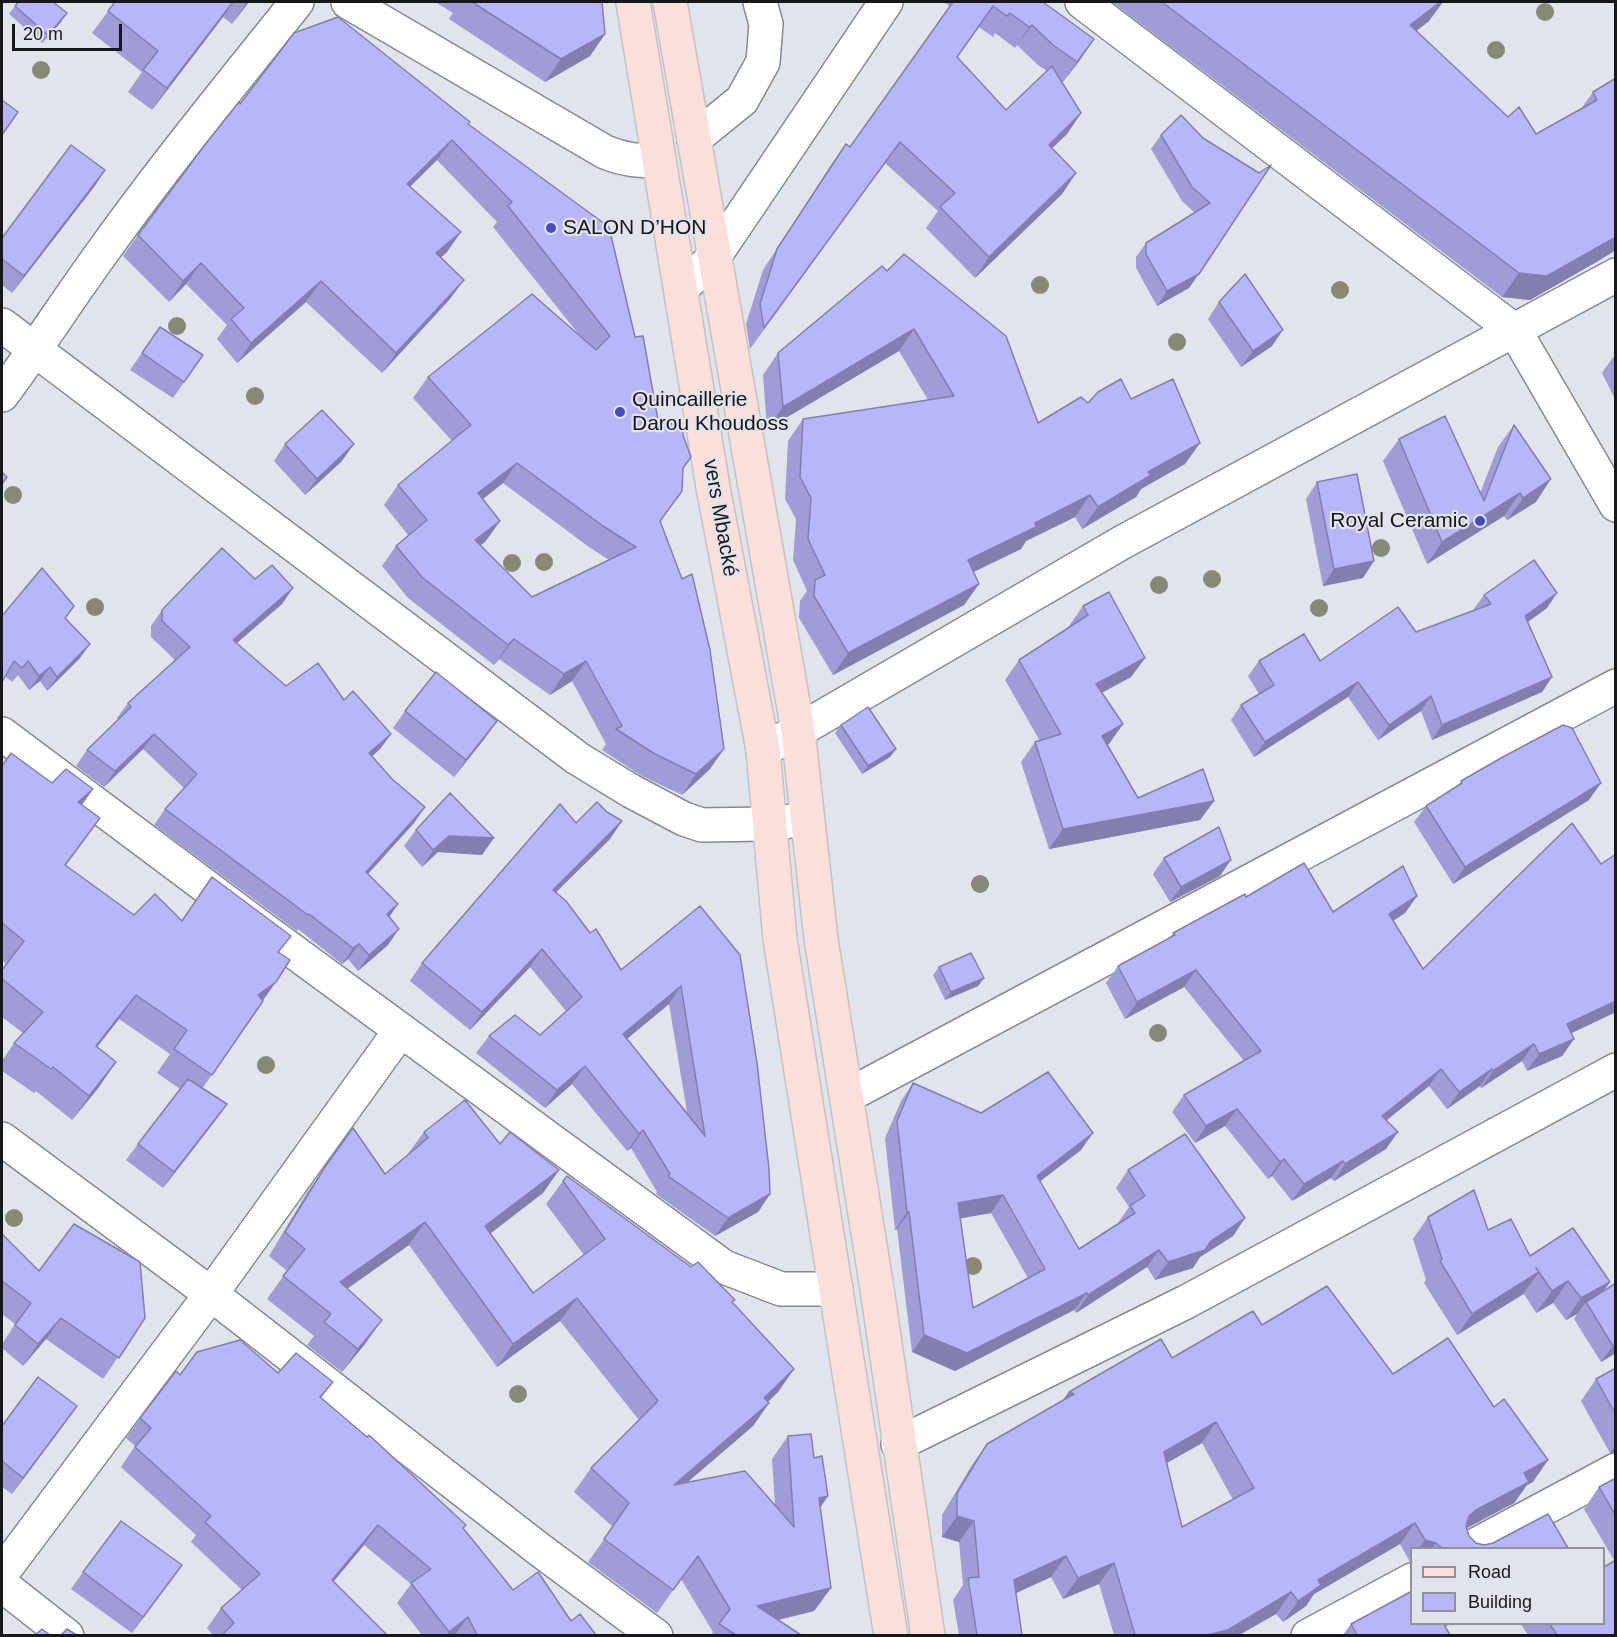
<!DOCTYPE html>
<meta charset="utf-8">
<style>
body{margin:0}
#map{position:relative;width:1617px;height:1637px;overflow:hidden;background:#e1e4eb;font-family:Arial,sans-serif}
canvas{display:block}
.frame{position:absolute;inset:0;border:3px solid #17181b;pointer-events:none}
.legend{position:absolute;left:1410px;top:1547px;width:195px;height:78px;box-sizing:border-box;background:#e1e4eb;border:2px solid #909298;margin:0;padding:8px 10px;list-style:none;font-size:18px;color:#17181b}
.legend li{display:flex;align-items:center;gap:12px;height:30px}
.legend b{width:30px;border:2px solid #909298}
.scale{position:absolute;left:12px;top:24px;width:110px;height:27px;box-sizing:border-box;border:3px solid #17181b;border-top:0;padding-left:8px;font-size:18px;line-height:21px;white-space:nowrap;color:#17181b;-webkit-text-stroke:4px #e1e4eb;paint-order:stroke}
</style>
<div id="map">
<canvas width="1617" height="1637"></canvas>
<div class="frame"></div>
<ul class="legend">
<li><b style="height:8px;background:#fadfda"></b>Road</li>
<li><b style="height:16px;background:#b9b5fa"></b>Building</li>
</ul>
<div class="scale">20 m</div>
</div>
<script>
const g = document.querySelector('canvas').getContext('2d');
g.lineJoin = 'round';
function strokePath(path, color, width, dash) { g.strokeStyle = color; g.lineWidth = width; g.lineCap = dash ? 'butt' : 'round'; g.setLineDash(dash || []); g.stroke(path); }
function paint(path, color) { g.fillStyle = color; g.fill(path, 'evenodd'); }
function drawText(font, color, halo, rows, align = 'center') {
  g.font = font + ' Arial,sans-serif'; g.lineWidth = 4.5; g.setLineDash([]); g.textBaseline = 'middle'; g.strokeStyle = halo; g.fillStyle = color; for (const [text, x, y, turn = 0] of rows) {
    g.save(); g.translate(x, y); g.rotate((+turn || 0) * Math.PI / 180); g.textAlign = isNaN(turn) ? turn : align; if (halo) g.strokeText(text, 0, 0); g.fillText(text, 0, 0); g.restore();
  }
}
const minor = new Path2D(`
 M348,2l257,150c19,8 34,9 54,9
 M1082,2l433,329 101,174
 M694,139l48,-39 21,-38 3,-38 -6,-22
 M681,289l33,-32 172,-255
 M2,325l575,433 54,33 53,28 18,6 66,-1 39,-5
 M2,395c35,-47 67,-97 102,-145 61,-85 128,-167 193,-248
 M2,734l254,190 468,343 57,22h55
 M763,750l35,-19 323,-188 495,-268
 M847,1096l769,-410
 M2,1139l209,155 329,256 116,86
 M898,1444l288,-142 430,-232
 M1470,1548l146,-78
 M2,1573l209,-279 189,-263
 M2,1585l65,51
 M1308,1636l104,-56`);
const major = new Path2D(`
 M633,2l80,485 50,263 17,189 111,697
 M670,2l128,729 23,208 56,350 51,347`);
strokePath(minor, '#878a91', 36);
strokePath(major, '#c3c3c4', 36);
strokePath(minor, '#fff', 33);
strokePath(major, '#fadfda', 33);
g.fillStyle = '#868976';
for (const [x, y] of [
 [1545,12],
 [1496,50],
 [41,70],
 [1040,285],
 [1340,290],
 [177,326],
 [1177,342],
 [255,396],
 [13,495],
 [1381,548],
 [544,562],
 [512,563],
 [1212,579],
 [1159,585],
 [95,607],
 [1319,608],
 [980,884],
 [1158,1033],
 [266,1065],
 [14,1218],
 [973,1266],
 [518,1394]
]) { g.beginPath(); g.arc(x, y, 9, 0, 2 * Math.PI); g.fill(); }
paint(new Path2D(`
 M115,2h134l-17,22 -9,-7 -71,93 -24,-18 14,-20 -50,-39z
 M435,2h167l3,32 -15,22 -45,26 -96,-63 4,-6z
 M943,2h100l37,58 -18,23 19,30 -14,21 -15,14 24,25 -14,21 -87,84 -49,-50 12,-17 -53,-48 -135,186 -4,-25 17,-54 68,-105 15,-21 4,3 100,-141zM979,27l14,10 2,-4 20,15 2,-3 21,20 9,6 -41,39 -49,-53z
 M1112,2h218l99,19 -13,10 92,86 28,17 45,-25 12,-17 23,-14v172l-18,11 -68,39 -28,-3z
 M15,6l46,16 -19,21 -33,-29z
 M240,104l228,20 167,213 23,83 25,49 -23,53 50,247 -28,26 -42,-20 -38,-25 4,-6 -34,-63 -22,14 -51,-36 -5,6 -86,-67 -26,-32 14,-20 12,-11 -24,-30 14,-20 54,-44 -39,-43 15,-21 152,-41 -87,-109 4,-5 -60,-62 -27,27 37,65 -6,5 23,23 -15,20 -67,73 -76,-71 -69,61 -20,-24 10,-14 -41,-41 -17,18 -46,-46 15,-21zM503,483l86,64 20,13 -77,37 -52,-52 5,-3 15,-21 -17,-22z
 M1161,135l42,3 56,35 -70,115 -32,18 -21,-38v-11l10,-14 49,-30 -13,-12 -31,-52z
 M105,170l-11,17 -82,106 -10,-8v-47z
 M882,266l156,157 50,-20 43,-4 54,65 -44,25 -5,8 -54,32 -7,-12 -49,24 -5,8 -48,23 6,12 -15,21 -131,70 -34,-57 1,-17 7,-10 -14,-31 3,-41 -11,-20 3,-58 15,-22 125,-19 -29,-49 -132,78 -4,-54 15,-22z
 M1219,302l53,44 -31,21 -33,-48z
 M160,327l43,28 -30,43 -43,-28z
 M1616,353v48l-14,-28z
 M1514,425l22,77 -29,18 -3,-4 -77,48 -44,-103 16,-22 81,54 18,-46z
 M285,444l57,17 -37,34 -31,-34z
 M1317,482l46,96 -40,8 -17,-87z
 M1484,595l63,13 -19,14 24,55 -10,15 -110,48 -11,-29 -43,29 -30,-43 -94,60 -23,-37 10,-15 18,-11 -11,-18 11,-15h61l96,-29 58,-22h-1z
 M282,604l-46,39 50,43 58,14 47,34 -11,15 -8,7 42,67 -46,51 30,30 -9,13 -1,28 -30,26 -10,-12 -6,5 -44,-35 -1,2 -143,-106 11,-16 19,-21 -41,-39 -39,38 -28,-21 11,-16 31,-30 -1,-2 11,-15 47,-43 -24,-23v-11l11,-16z
 M1083,606l62,52 -14,19 -29,16 21,31 -15,21 30,53 76,3 -14,19 -151,29 -28,-87 14,-20 5,-1 -35,-61 14,-20 50,-33v-1z
 M2,616l64,3 14,39 -33,33 -7,-10 -11,9 -11,-15 -6,7 -7,-6z
 M405,711l80,27 -31,39 -61,-49z
 M841,725l55,24 -6,8 -28,17 -27,-41z
 M2,766l50,17 41,6 -11,16 1,37 -17,23 68,50 157,21 -12,16 11,8 -88,129 13,32 -52,67 -37,-28 12,-16 42,-55 -23,-16 13,-19 -51,-35 -22,28 2,40 -27,33 -36,-29 -2,2 -32,-22v-10l12,-18 9,-10 -21,-16v-47l4,-6 -4,-4z
 M1461,781l128,19 -136,84 -39,-62 12,-16 32,-20z
 M607,812l15,9 -12,18 -54,53 65,78 79,-64 70,288 -12,18 -43,24 -59,-42 1,-2 -26,-44 -4,3 -55,-67 -27,24 -69,-55 13,-17 51,-1 26,-24 -36,-44 -60,63 -60,-49 12,-18 154,-140zM669,1004l18,108 -60,-73z
 M416,830l66,25 -44,-3 -16,15 -18,-21z
 M1164,858l56,18 -50,26 -17,-28z
 M1417,896l-12,17 -12,8 30,48 193,43 -45,21 3,6 -12,17 -35,15 -5,-10 -41,27 -1,-2 -33,23 -18,-23 -43,34v29l-52,32 -3,-3 -39,23 -20,-25 -4,3 -43,-53 -30,17 -23,-31 12,-17 60,-34 -60,-74 -59,32 -19,-36 12,-17 51,-27 4,-6 73,-36 87,15z
 M939,967l45,11 -6,8 -33,14 -12,-25z
 M913,1083l68,30 100,37 -41,31 39,68 39,-25v-1l11,-16 -13,-19 12,-18 117,48 -12,18 -33,21 -7,11 -38,12 -8,-13 -71,46 -2,-3 -119,61 -43,-19 -15,-123 -2,1 -10,-92 16,-37zM991,1213l37,65 -55,30 -13,-90z
 M353,1128l32,46 22,-19 17,-23 76,12 59,26 -16,23 -53,40 43,60 51,-38 -38,-51 17,-23 170,122 61,66 -16,23 -10,10 1,1 -16,23 -65,56 87,23 -3,-46 16,-23 32,72 11,80 -17,23 -36,9 23,15h-90l2,-3 -32,-53 -24,34 -69,-51 25,-35 -39,-35 17,-24 48,-48 -79,-99 -63,46 -88,-122 -62,44 18,55 -23,28 -35,-27 7,-9 -47,-37 20,-28 -18,-15 39,-65z
 M1428,1217l60,13 42,26 80,26 -7,9 13,-8v70l-15,9 -27,-43 3,-5 -11,6 -13,-17 -17,10 -12,-19 -67,41 -33,-52 2,-3 -13,-41z
 M2,1234l37,37 106,47 -42,61 -57,-40 -23,27 -21,-18v-4l13,-20 -13,-10z
 M1262,1325l131,49 140,108 -6,3 -13,18 -47,25 2,8 7,7 8,2 84,3h-156v14h-2l-10,-18 -86,50 -8,12 -23,16 -7,-8 -37,21h-125l-15,-51 -36,15 -12,-22 -35,16 6,42h-63l-6,-35 10,-15 -4,-43 -17,-5v-22l30,-50 15,-21 75,-43 7,-9 103,-34zM1202,1443l31,57 -51,27 -15,-64z
 M1616,1368v84l-6,1 -29,-52 15,-22z
 M278,1373l55,9 -12,16 142,131 50,61 58,31 25,14h-174l-25,-32 14,-19 -47,-39 -31,37 54,53h-174l-6,-7 14,-20 21,-18 -51,-48 5,-7 -75,-68 14,-21 -9,-8 14,-20 40,-43z
 M65,1423l-53,71 -10,-7v-61z
 M1616,1478v157h-88l-8,-12h84l10,-63 -30,-51 15,-22z
 M182,1565l-50,68 -61,-44 12,-17z
 M1406,1595l39,32 5,8h-107l8,-11z`), '#9f9cd7');
paint(new Path2D(`
 M233,2l-10,15 -71,93 15,-22z
 M247,2h2l-17,22z
 M1440,2h3l-14,19 -36,28 17,-24z
 M67,13l-6,9 -19,21 6,-8z
 M1032,25l-15,20 -2,3 14,-21z
 M605,34l-15,22 -45,26 16,-23z
 M1094,39l-14,21 -18,23 15,-21z
 M1081,113l-14,21 -33,31 15,-20z
 M452,140l-15,20 -45,44 15,-20z
 M105,170l-11,17 -82,106 12,-17z
 M1076,173l-14,21 -87,84 14,-21z
 M461,232l-14,20 -25,21 14,-20z
 M1616,237v13l-18,11 -68,39 -28,-3 17,-24z
 M201,263l-15,21 -17,18 14,-21z
 M1199,274l-10,14 -32,18 10,-15z
 M464,280l-15,20 -67,73 14,-20z
 M321,281l-15,21 -69,61 14,-20z
 M914,329l-15,22 -132,78 16,-22z
 M1283,330l-11,16 -31,21 12,-16z
 M1200,443l-15,21 -44,25 -5,8 -54,32 16,-22 50,-35z
 M354,444l-12,17 -37,34 12,-16z
 M517,463l-14,20 -39,31 14,-21z
 M1551,479l-15,23 -29,18 16,-22z
 M1520,493l-16,23 -77,48 15,-22z
 M1090,495l-15,22 -49,24 -5,8 -68,33 15,-22 67,-37z
 M500,521l-15,21 -25,19 15,-21z
 M1374,561l-11,17 -40,8 11,-17z
 M979,584l-15,21 -131,70 15,-22z
 M293,588l-11,16 -60,52 11,-16z
 M1557,593l-10,15 -32,23 10,-15z
 M514,639l-15,20 -5,6 14,-20z
 M90,644l-10,14 -33,33 10,-14z
 M1145,658l-14,19 -49,26 14,-19z
 M586,661l-14,20 -22,14 14,-21z
 M50,667l-10,14 -11,9 10,-14z
 M1552,677l-10,15 -110,48 10,-15z
 M1358,682l-10,15 -94,60 11,-15z
 M1431,696l-10,15 -43,29 11,-15z
 M497,721l-12,17 -31,39 12,-17z
 M1123,724l-14,20 -21,12 14,-20z
 M154,734l-11,15 -39,38 11,-16z
 M391,734l-11,15 -22,20 11,-16z
 M724,749l-14,20 -28,26 14,-21z
 M896,749l-6,8 -28,17 6,-8z
 M1601,783l-12,17 -136,84 12,-17z
 M93,789l-17,24 2,-11z
 M1214,801l-14,19 -151,29 14,-20z
 M425,807l-11,16 -59,65 11,-16z
 M100,818l-17,24 -35,47 17,-24z
 M622,821l-12,18 -69,68 12,-17z
 M449,836l45,2 -12,17 -44,-3 -16,15 11,-17z
 M1231,860l-11,16 -50,26 11,-15z
 M1417,896l-12,17 -28,18 12,-17z
 M398,904l-11,16v-6z
 M399,929l-11,16 -30,26 11,-16z
 M359,944l-11,15 -6,5 11,-16z
 M542,949l-12,18 -60,63 12,-18z
 M1196,970l-12,17 -59,32 12,-17z
 M984,978l-6,8 -33,14 6,-8z
 M276,982l-17,24 -1,-11z
 M681,986l-12,18 -58,48 12,-18z
 M136,995l-17,24 -40,51 17,-24z
 M1616,1001v11l-61,29 12,-17z
 M1574,1039l-12,17 -35,15 12,-17z
 M1534,1044l-12,17 -41,27 12,-17z
 M116,1062l-17,25 -27,33 17,-24z
 M585,1066l-13,18 -27,24 12,-18z
 M1441,1069l-12,17 -58,47 11,-17z
 M1492,1069l-12,17 -33,23 12,-17z
 M227,1104l-12,17 -52,67 11,-16z
 M1237,1109l-12,17 -30,17 11,-17z
 M643,1130l-12,18 -4,3 12,-17z
 M1398,1132l-12,17 -52,32 11,-17z
 M1093,1133l-12,17 -56,43 12,-17z
 M1284,1159l-12,17 -4,3 12,-17z
 M1343,1161l-12,17 -39,23 12,-17z
 M559,1170l-16,23 -74,57 16,-24z
 M770,1194l-12,18 -43,24 13,-18z
 M1003,1195l-12,18 -45,8 12,-18z
 M907,1212h2l-12,17 -2,1z
 M1245,1218l-12,18 -33,21 -7,11 -38,12 13,-18 43,-21z
 M425,1222l-16,23 -85,60 16,-23z
 M1159,1250l-12,17 -71,46 12,-18z
 M1539,1272l-16,22 -66,41 15,-21z
 M1568,1281l-15,22 -17,10 16,-22z
 M1610,1282l-16,22 -8,-2 -9,12 -11,6 15,-22z
 M1087,1293l-13,17 -119,61 -43,-19 12,-17z
 M577,1298l-17,23 -63,46 16,-23z
 M61,1318l-15,21 -23,27 15,-22z
 M382,1320l-17,24 -23,28 16,-23z
 M1616,1344v9l-15,9 12,-16z
 M794,1369l-16,23 -30,29 16,-23z
 M1069,1392l5,2 -20,19z
 M769,1403l-16,23 -96,82 17,-23z
 M77,1406l-12,17 -53,71 11,-16z
 M1216,1422l-14,21 -53,30 15,-21z
 M1616,1445v7l-6,1z
 M1548,1460l-15,22 -6,3 -13,18 -53,28 8,-15 7,-6 48,-37z
 M828,1496l-16,24 7,-22z
 M957,1516l17,5 -15,21 -17,-5z
 M1415,1523l-15,21 -86,50 -8,12 -23,16 15,-21 20,-21z
 M378,1525l-14,20 -46,55 14,-20z
 M1425,1540l11,3 -4,5h-13z
 M1066,1556l-15,21 -52,24 15,-21z
 M1114,1563l-15,21 -36,15 15,-21z
 M182,1565l-12,17 -38,51 11,-16z
 M831,1588l-17,23 -73,18 16,-23z
 M1291,1592l-15,22 -37,21h-32z
 M468,1617l-13,18h-8l2,-3z
 M1437,1623h14l-19,12z`), '#827faf');
const building = new Path2D(`
 M18,2h35l14,11 -19,22 -33,-29z
 M115,2h118l-66,86 -24,-18 15,-19 -50,-40z
 M472,2h130l3,32 -44,25z
 M953,2h90l51,37 -17,23 -24,-17 -21,-20 -3,2 -19,-14 -3,3 -14,-10 -36,51 49,53 46,-44 29,47 -32,32 27,28 -87,84 -49,-50 15,-14 -55,-51 -136,186 -4,-24 17,-55 69,-105 4,3z
 M1162,2h278l-30,23 98,92 11,-10 17,27 61,-34 -4,-8 23,-14v159l-69,39 -28,-3z
 M338,17l132,105 -2,2 141,103 26,110 8,-1 15,84 25,7v8l8,22 -8,11 -1,23 -22,30 22,58 10,-5 18,76 14,99 -28,25 -41,-20 -39,-25 6,-3 -36,-65 -22,13 -50,-35 -6,6 -86,-68 -26,-31 31,-26 -29,-35 73,-60 -43,-48 104,-83 64,56 14,-14 -102,-130 4,-4 -60,-62 -45,44 54,48 -25,21 28,27 -68,73 -75,-72 -70,62 -20,-24 13,-11 -43,-45 -18,18 -45,-46 66,-89 35,-44 1,2 54,-71zM517,463l86,63 33,21 -104,50 -57,-57 25,-19 -22,-28z
 M2,100l16,12 -16,23z
 M1181,115l22,23 56,35 12,-8 -72,109 -32,17 -21,-37v-11l64,-40 -18,-16 -31,-52z
 M71,145l34,25 -81,106 -22,-17v-21z
 M904,254l102,82 32,87 43,-26 7,6 10,-11 23,-13 10,20 42,-20 27,64 -52,29 3,3 -53,32 -8,-12 -55,28 1,4 -68,33 11,24 -131,69 -34,-57 1,-16 10,-5 -17,-36 3,-41 -11,-21 3,-58 151,-23 -40,-67 -131,78 -5,-54 104,-87 5,5z
 M1245,274l38,56 -30,21 -34,-49z
 M160,327l43,28 -19,27 -42,-29z
 M322,410l32,34 -37,35 -32,-35z
 M1445,416l39,85 30,-76 37,54 -28,19 -3,-5 -78,49 -43,-103z
 M2,472l5,5 -5,7z
 M1357,474l17,87 -40,8 -17,-87z
 M222,548l33,31 17,-14 21,23 -60,52 53,46 32,-23 26,37 9,-9 38,43 -22,19 23,26 33,28 -59,65 32,32 -11,10 12,15 -30,26 -10,-11 -6,4 -44,-34 -1,1 -143,-106 32,-35 -43,-40 -39,37 -28,-21 44,-43 -3,-4 62,-56 -28,-26v-11z
 M1534,560l23,33 -32,23 27,61 -110,48 -11,-29 -42,29 -31,-43 -93,60 -24,-37 33,-20 -15,-24 45,-27 16,27 78,-54 18,25 75,-28 -7,-9z
 M42,568l32,38 -9,12 25,26 -33,33 -7,-10 -11,9 -11,-15 -6,7 -8,-7 -12,21v-66z
 M1109,592l36,66 -49,26 27,40 -21,12 36,62 65,-29 11,32 -151,28 -28,-87 26,-8 -42,-74 69,-45 -5,-9z
 M436,672l61,49 -31,39 -61,-49z
 M868,707l28,42 -28,17 -27,-41z
 M1563,725l9,3 29,55 -136,84 -39,-61 36,-23 -1,-2 40,-23z
 M11,753l41,30 14,-14 27,20 -15,13 22,16 -35,47 69,50 21,-21 27,27 30,-44 79,59 -13,16 12,8 -14,22 -18,13 5,6 -51,74 -38,-26 13,-19 -51,-35 -40,51 20,16 -27,34 -36,-29 -2,2 -37,-26 29,-31 -41,-33v-9l22,-29 -22,-18v-157z
 M450,793l44,45 -45,-2 -16,14 -17,-20z
 M597,802l10,10 15,9 -69,69 13,11 24,32 6,-4 25,41 79,-64 40,49 17,108 12,106 1,25 -42,24 -60,-42 2,-2 -27,-44 -4,4 -54,-68 -28,24 -68,-54 26,-21 25,20 42,-38 -40,-48 -60,63 -60,-49 138,-159 16,19zM681,986l24,150 -82,-102z
 M1572,823l29,41 15,-10v147l-49,23 7,15 -35,15 -5,-10 -41,27 -1,-2 -33,23 -18,-23 -59,47 16,16 -53,32 -2,-3 -39,23 -20,-25 -4,3 -43,-53 -31,17 -22,-31 77,-44 -65,-81 -59,32 -19,-36 57,-31 -2,-2 72,-39 1,3 58,-34 29,49 70,-46 14,30 -28,18 34,55z
 M1219,827l12,33 -50,27 -17,-29z
 M971,953l13,25 -33,14 -12,-25z
 M1048,1072l45,61 -56,43 42,73 56,-36 -5,-7 15,-10 -17,-26 57,-36 60,84 -34,23 -6,9 -37,12 -9,-12 -71,45 -1,-2 -120,60 -43,-18 -15,-123h-2l-10,-91 16,-38 68,30zM1003,1195l42,74 -72,39 -15,-105z
 M188,1079l39,25 -53,68 -36,-28z
 M465,1100l35,44 10,-12 49,38 -74,56 48,67 72,-54 -42,-58 4,-5 124,91 7,-5 37,38 -3,2 62,67 -30,29 5,5 -95,82 71,-14 49,56 -6,-91 23,-2 3,24 8,-2 6,40 -9,2 12,90 -74,18 44,29h-65l-17,-11 11,-15 -32,-53 -25,34 -69,-51 25,-36 -38,-35 67,-67 -81,-103 -64,46 -88,-122 -85,60 42,38 -24,29 -34,-27 7,-8 -48,-38 22,-27 -20,-17 40,-65 28,-39 32,46 43,-36 -4,-6z
 M1474,1190l14,40 23,-11 19,37 43,-28 37,54 -29,16 -13,-17 -16,10 -16,-23 3,4 -67,42 -32,-53 2,-2 -14,-42z
 M74,1224l66,38 5,56 -26,40 -58,-40 -23,26 -23,-19 16,-22 -29,-22v-47l37,37z
 M1616,1283v61l-3,2 -27,-44z
 M1327,1286l66,88 55,-36 46,69 10,-8 44,61 -24,13 5,9 -53,28 -7,6 -3,10 3,10 7,7 8,2 9,-2 55,-29 20,34h-126l-6,-5 -11,-3 -10,-17 -97,57 3,5 -23,16 -7,-9 -63,38 -21,5h-72l-21,-72 -36,15 -12,-22 -52,24 8,55h-45l-9,-57 11,-1 -5,-56 -17,-5v-23l30,-49 87,-50 -5,-2 92,-53 11,19 81,-47 9,14zM1216,1422l38,66 -72,39 -18,-75z
 M240,1340l38,33 18,-20 37,29 -13,15 47,40 2,-2 97,90 -3,3 50,62 25,-18 33,49 9,-7 16,21h-119l-9,-18 -19,15 -38,-49 20,-14 -53,-44 -46,55 55,55h-165l12,-12 -13,-15 39,-34 -55,-52 6,-6 -76,-69 16,-19 -11,-10 36,-47 4,4 17,-23z
 M1616,1368v47l-20,-36z
 M38,1377l39,29 -54,72 -21,-17v-35z
 M1616,1478v38l-17,-29z
 M121,1521l61,44 -39,52 -60,-45z
 M1616,1560v75h-59l-8,-12h55v-56z
 M1412,1591v32h31l7,12h-93l-6,-11z
 M42,1629l8,6h-15z
 M67,1629l8,5 2,1h-16z`);
paint(building, '#b9b5fa');
strokePath(building, '#827faf', 1.5);
for (const [x, y, r, color] of [
 [551,228,6,"#434ec2"],
 [620,412,6,"#434ec2"],
 [1480,521,6,"#434ec2"]
]) { const dot = new Path2D(); dot.arc(x, y, r, 0, 2 * Math.PI); g.fillStyle = color; g.fill(dot); strokePath(dot, '#e1e4eb', 2); }
drawText('21px', '#17181b', '#e1e4eb', [
 ["SALON D’HON",563,228],
 ["Quincaillerie",632,400],
 ["Darou Khoudoss",632,424],
 ["Royal Ceramic",1468,521,"right"]
], 'left');
drawText('21px', '#17181b', '#e1e4eb', [
 ["vers Mbacké",720,518,80]
]);
</script>
